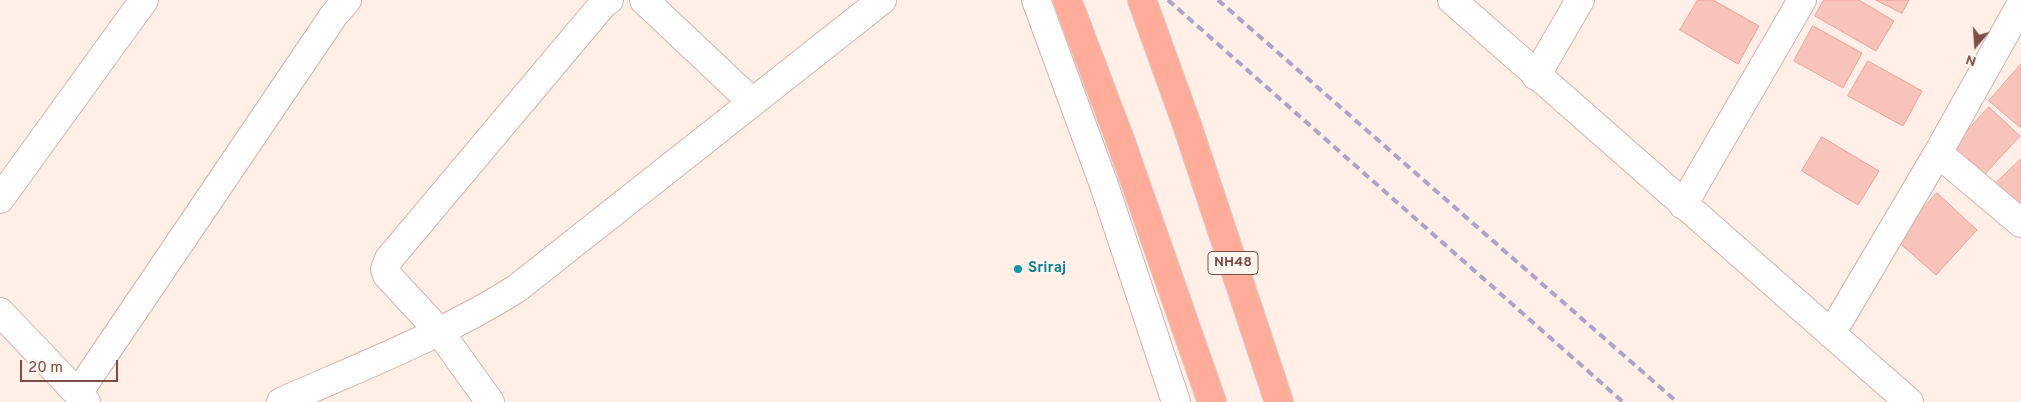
<!DOCTYPE html>
<style>
body{margin:0}
#map{position:relative;width:2021px;height:402px;overflow:hidden;background:#ffefe7;font-family:Overpass,sans-serif}
canvas{display:block}
.north{position:absolute;left:1951px;top:20px;width:50px;height:50px;-webkit-text-stroke:4px #fff5ef;paint-order:stroke;rotate:198deg;font-size:14px;font-weight:700;line-height:20px;text-align:center;color:#7c4c47}
.north::after{content:'';display:block;margin:auto;width:18px;height:22px;background:#7c4c47;clip-path:polygon(50% 0,100% 100%,50% 72%,0 100%)}
.scale{position:absolute;left:20px;top:360px;width:98px;height:22px;box-sizing:border-box;border:2px solid #7c4c47;border-top:0;padding-left:6px;font-size:15px;line-height:18px;white-space:nowrap;color:#7c4c47;-webkit-text-stroke:4px #fff5ef;paint-order:stroke}
</style>
<div id="map">
<canvas width="2021" height="402"></canvas>
<div class="north">N</div>
<div class="scale">20 m</div>
</div>
<script>
const g = document.querySelector('canvas').getContext('2d');
g.lineJoin = 'round';
function paint(path, color) { g.fillStyle = color; g.fill(path, 'evenodd'); }
function strokePath(path, color, width, dash) { g.strokeStyle = color; g.lineWidth = width; g.lineCap = dash ? 'butt' : 'round'; g.setLineDash(dash || []); g.stroke(path); }
function drawText(font, color, halo, rows, align = 'center') {
  g.font = font + ' Overpass,sans-serif'; g.lineWidth = 5; g.setLineDash([]); g.textBaseline = 'middle'; g.strokeStyle = halo; g.fillStyle = color; for (const [text, x, y, turn = 0] of rows) {
    g.save(); g.translate(x, y); g.rotate((+turn || 0) * Math.PI / 180); g.textAlign = isNaN(turn) ? turn : align; if (halo) g.strokeText(text, 0, 0); g.fillText(text, 0, 0); g.restore();
  }
}
const building = new Path2D(`
 M1698,0h15l46,26 -21,38 -58,-34z
 M1824,0h35l35,21 -18,30 -61,-35z
 M1876,0h33l-7,13z
 M1813,26l49,27 -19,35 -49,-27z
 M1868,61l54,30 -19,35 -55,-30z
 M2021,64v64l-32,-27z
 M1989,107l31,29 -37,40 -31,-28z
 M1822,137l57,34 -21,34 -56,-34z
 M2021,159v47l-27,-21z
 M1937,193l40,37 -41,45 -41,-36z`);
paint(building, '#f7c3bb');
strokePath(building, '#eca39a', 1);
const minor = new Path2D(`
 M644,0l108,102
 M1036,0l68,185 72,217
 M1536,76l44,-76
 M1938,153l83,70
 M0,199l144,-199
 M1683,205l119,-205
 M0,312l86,90
 M1831,334l107,-181 81,-145
 M78,393l256,-378 13,-15
 M281,402c79,-35 162,-67 235,-113l366,-289
 M490,402l-51,-71 -52,-56 -2,-6 4,-10 215,-256 5,-3`);
const tertiary = new Path2D(`
 M1452,0l457,402`);
const trunk = new Path2D(`
 M1067,0l54,142 91,260
 M1142,0l45,125 92,277`);
strokePath(minor, '#d5b4ad', 30);
strokePath(tertiary, '#d5b4ad', 30);
strokePath(trunk, '#dacdcb', 30);
strokePath(minor, '#fff', 28);
strokePath(tertiary, '#fff', 28);
strokePath(trunk, '#ffac9a', 28);
strokePath(new Path2D(`
 M1168,0l455,402
 M1218,0l459,402`), '#ada3cb', 4, [8, 5]);
for (const [x, y, r, color] of [
 [1018,269,5,"#0f9aa8"]
]) { const dot = new Path2D(); dot.arc(x, y, r, 0, 2 * Math.PI); g.fillStyle = color; g.fill(dot); strokePath(dot, '#fff5ef', 2); }
for (const [x, y, w] of [
 [1233,263,50]
]) { const box = new Path2D(); box.roundRect(x - w / 2, y - 11.5, w, 23, 4); g.fillStyle = '#fff5ef'; g.fill(box); strokePath(box, '#7c4c47', 1); }
drawText('bold 14px', '#7c4c47', null, [
 ["NH48",1233,263]
]);
drawText('bold 15px', '#0d838f', '#fff5ef', [
 ["Sriraj",1028,269]
], 'left');
</script>
